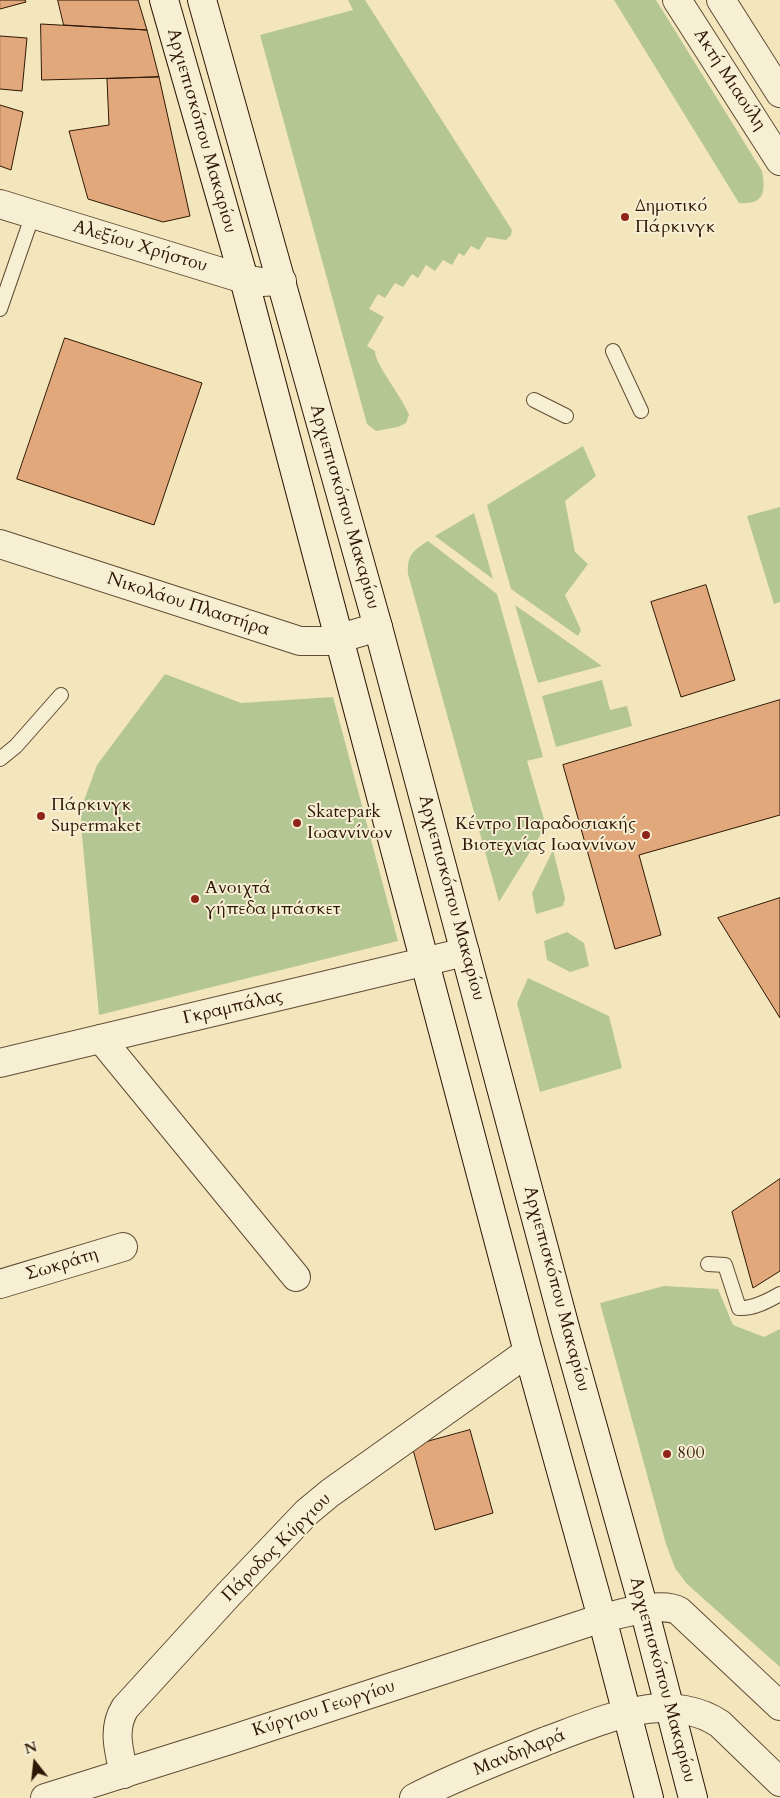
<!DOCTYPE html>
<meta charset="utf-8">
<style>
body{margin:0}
#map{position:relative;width:780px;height:1798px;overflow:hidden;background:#f3e6bc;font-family:Cardo,serif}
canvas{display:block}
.north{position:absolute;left:10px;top:1738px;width:50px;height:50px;-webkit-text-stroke:4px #f7efd3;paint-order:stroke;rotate:344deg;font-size:14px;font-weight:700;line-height:20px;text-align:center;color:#2f1705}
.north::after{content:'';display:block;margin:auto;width:18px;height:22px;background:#2f1705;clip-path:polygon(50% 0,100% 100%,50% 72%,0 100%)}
</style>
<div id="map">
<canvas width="780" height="1798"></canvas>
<div class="north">N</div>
</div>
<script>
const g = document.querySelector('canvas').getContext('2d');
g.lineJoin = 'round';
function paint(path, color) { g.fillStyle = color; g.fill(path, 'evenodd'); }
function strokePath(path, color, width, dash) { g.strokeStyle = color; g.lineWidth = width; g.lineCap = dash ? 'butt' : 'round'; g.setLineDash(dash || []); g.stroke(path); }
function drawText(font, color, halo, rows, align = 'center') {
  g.font = font + ' Cardo,serif'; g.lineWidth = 4; g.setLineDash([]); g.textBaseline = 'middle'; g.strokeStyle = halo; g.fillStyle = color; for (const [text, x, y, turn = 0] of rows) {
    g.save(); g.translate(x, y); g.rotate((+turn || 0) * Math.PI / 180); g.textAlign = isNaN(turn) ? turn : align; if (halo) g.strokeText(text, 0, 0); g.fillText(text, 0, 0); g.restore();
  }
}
paint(new Path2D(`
 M348,0h17l147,230 -1,5 -5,5 -19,-3 -8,13 -8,-4 -7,10 -5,-3 -7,12 -9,-5 -8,11 -9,-6 -8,13 -6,-4 -9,13 -8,-4 -10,15 -7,-4 -9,15 15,8 -17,29 8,5c-1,12 28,47 34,64l-3,8 -8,4 -22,4 -9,-7 -107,-389 93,-25z
 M614,0h42l106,171c4,21 2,34 -23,32z
 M583,446l13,30 -31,25 10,51 13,12 -23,31 16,35 -3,6 -67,-47 -24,-84z
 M780,507v95l-6,2 -27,-88z
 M474,513l19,66 -58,-43z
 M428,541l69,53 46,163 -16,4 19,65 -47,76 -91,-328c-1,-18 4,-23 20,-33z
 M515,605l87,61 -64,17z
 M165,674l76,29 92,-6 65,244 -299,74 -18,-190 1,-19 15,-41z
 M602,680l8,30 17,-4 5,20 -76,21 -14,-51z
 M553,850l12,48 -2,8 -27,8 -4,-21z
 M567,932l17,11 5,23 -19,6 -23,-12 -3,-19z
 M528,978l81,38 13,52 -82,24 -23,-89z
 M664,1286l54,3 15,36 31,12 16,-8v338l-93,-83 -12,-16 -9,-24 -66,-241z`), '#b5c695');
const building = new Path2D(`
 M0,0h25l1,2 -26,7z
 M58,0h80l9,30 -83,-5z
 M41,24l106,6 12,47 -117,3z
 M0,36l27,2 -5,53 -22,-2z
 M159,77l31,139 -27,6 -75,-23 -19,-68 40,-6 -2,-46z
 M0,105l23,7 -12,58 -11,-4z
 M65,338l137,45 -48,142 -137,-46z
 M706,585l29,95 -54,17 -30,-95z
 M780,700v115l-141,40 22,80 -46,14 -52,-184z
 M780,898v120l-62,-100z
 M780,1179v92l-27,17 -21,-76z
 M470,1430l23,83 -58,17 -23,-84z`);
paint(building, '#e1a87c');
strokePath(building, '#2f1705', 1);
const service = new Path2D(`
 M0,309l33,-95
 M613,351l28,60
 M534,400l32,16
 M0,759l16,-13 45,-51
 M708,1264l17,1 14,43c14,1 29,-7 41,-14`);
const minor = new Path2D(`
 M0,204l244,75 17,3 21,-1
 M0,544l300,97h30l48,-14
 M101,1039l195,238
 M0,1284l123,-37
 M124,1774c-5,-23 -12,-45 1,-66l103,-113 79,-83 23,-19 198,-141`);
const tertiary = new Path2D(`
 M677,0l103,161
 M721,0l59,93
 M0,1063l465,-111
 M45,1798l185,-58 372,-122c20,-4 59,-17 77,-7l101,95
 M414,1798c42,-22 88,-39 132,-57 33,-12 67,-27 102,-32 24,-3 52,1 72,15l60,58`);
const secondary = new Path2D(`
 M164,0l80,279 284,1073 74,266 47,180
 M202,0l176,627 188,704 78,278 49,189`);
strokePath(service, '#604b33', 16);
strokePath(minor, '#604b33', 30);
strokePath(tertiary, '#604b33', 30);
strokePath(secondary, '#2f1705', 30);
strokePath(service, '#f7efd3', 14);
strokePath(minor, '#f7efd3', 28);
strokePath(tertiary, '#f7efd3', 28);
strokePath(secondary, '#f7efd3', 28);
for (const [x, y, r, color] of [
 [625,217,5,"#8f2418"],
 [41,816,5,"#8f2418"],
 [297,823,5,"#8f2418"],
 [646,835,5,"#8f2418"],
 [195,899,5,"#8f2418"],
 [667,1454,5,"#8f2418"]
]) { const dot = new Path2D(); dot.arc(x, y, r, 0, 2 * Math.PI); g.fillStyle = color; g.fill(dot); strokePath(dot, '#f7efd3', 2); }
drawText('18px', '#2f1705', '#f7efd3', [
 ["Ακτή Μιαούλη",729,80,57],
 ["Αρχιεπισκόπου Μακαρίου",201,131,74],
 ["Αλεξίου Χρήστου",140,247,17],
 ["Αρχιεπισκόπου Μακαρίου",344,507,74],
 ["Νικολάου Πλαστήρα",188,605,18],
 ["Αρχιεπισκόπου Μακαρίου",451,898,75],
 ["Γκραμπάλας",233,1008,-13],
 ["Σωκράτη",62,1265,-17],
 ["Αρχιεπισκόπου Μακαρίου",556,1289,75],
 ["Πάροδος Κύργιου",277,1548,-45],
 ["Αρχιεπισκόπου Μακαρίου",662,1680,75],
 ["Κύργιου Γεωργίου",324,1709,-18],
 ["Μανδηλαρά",520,1753,-22]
]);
drawText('18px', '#2f1705', '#f7efd3', [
 ["Δημοτικό",635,207],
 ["Πάρκινγκ",635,228],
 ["Πάρκινγκ",51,806],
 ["Supermaket",51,827],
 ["Skatepark",307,813],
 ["Ιωαννίνων",307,834],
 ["Κέντρο Παραδοσιακής",636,825,"right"],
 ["Βιοτεχνίας Ιωαννίνων",636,846,"right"],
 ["Ανοιχτά",205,889],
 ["γήπεδα μπάσκετ",205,910],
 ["800",677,1454]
], 'left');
</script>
